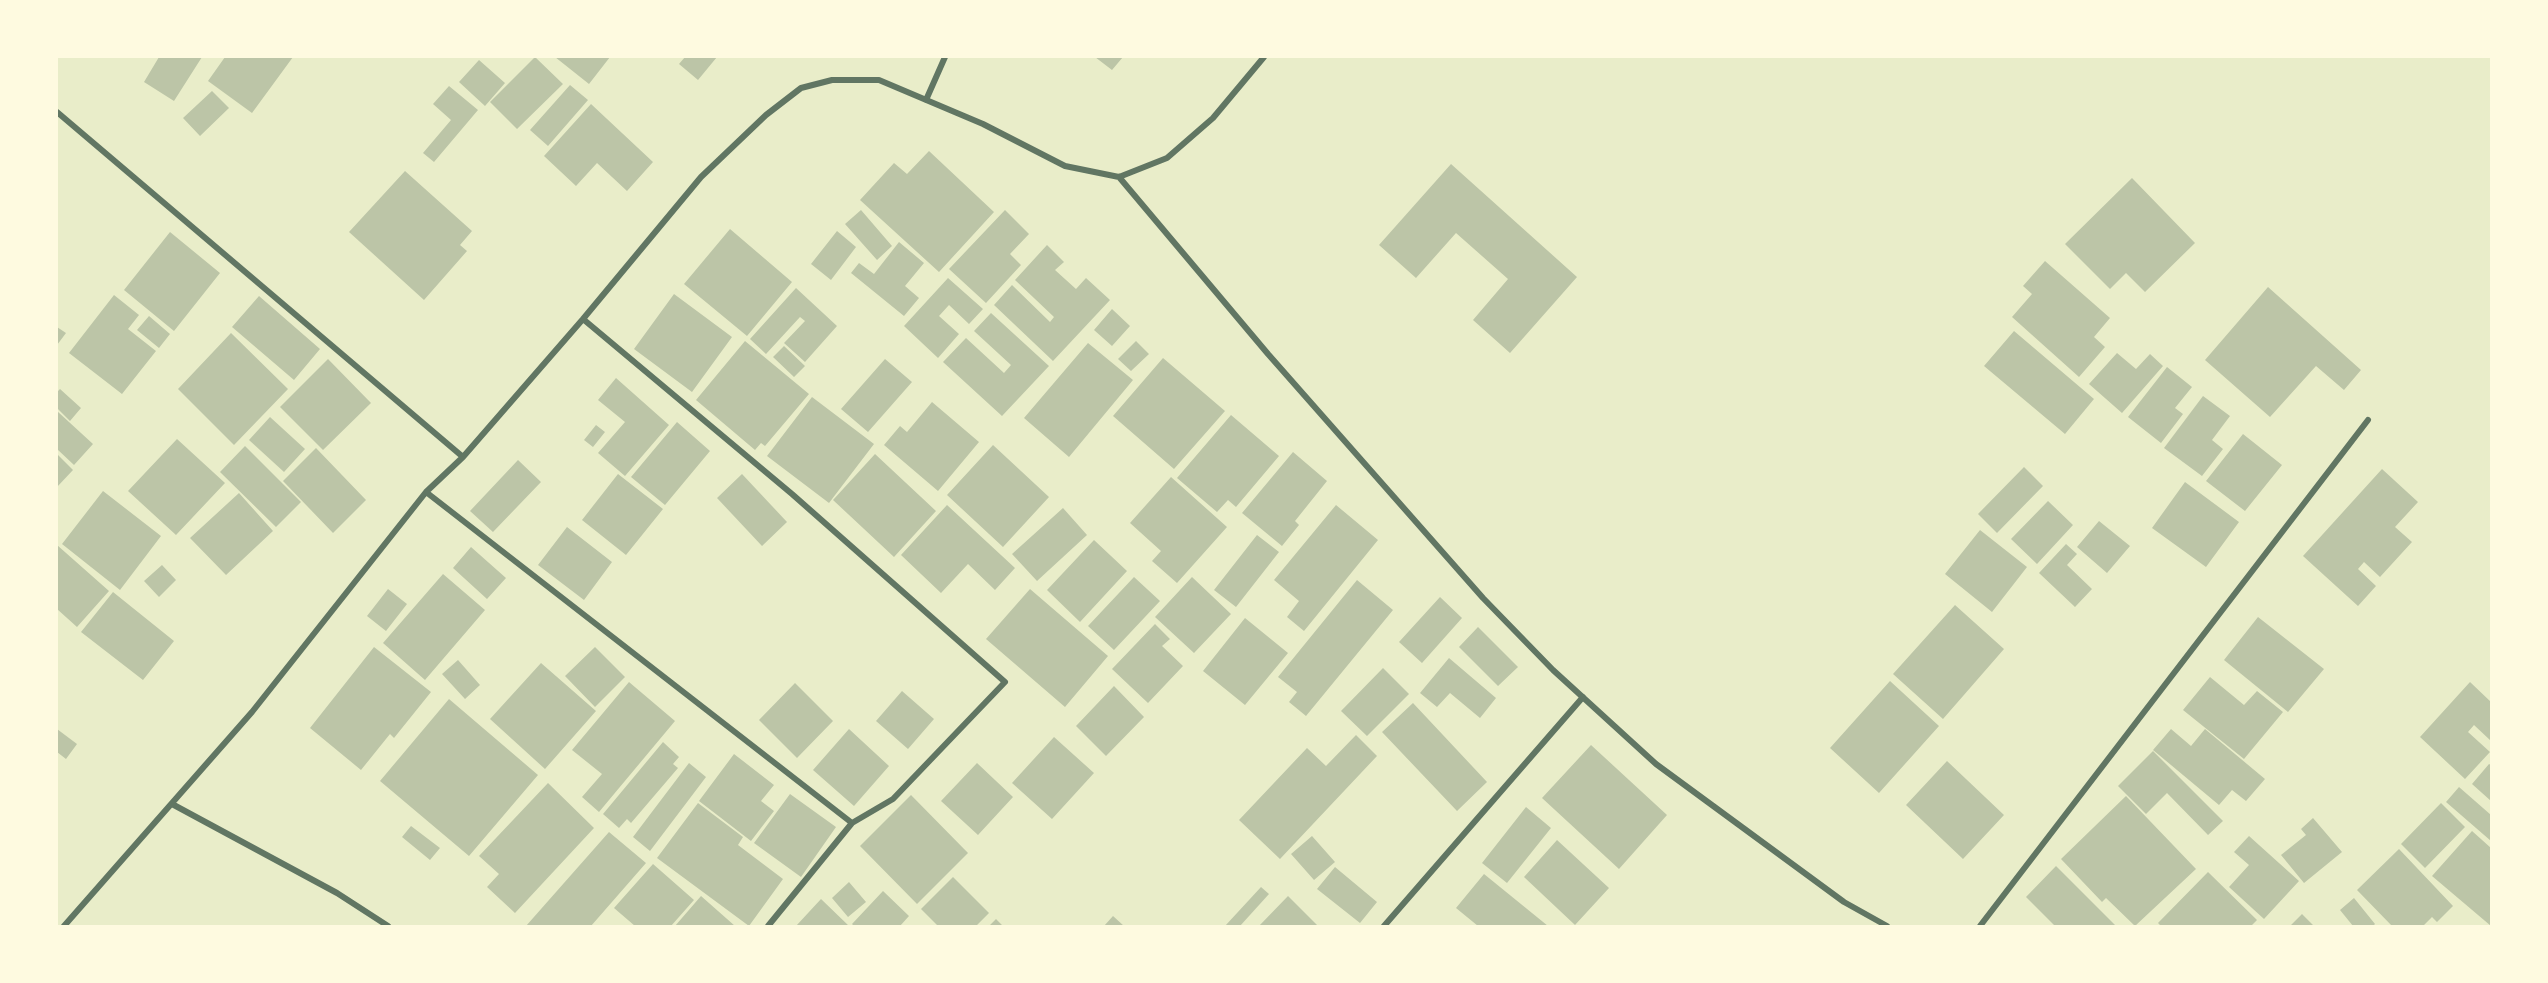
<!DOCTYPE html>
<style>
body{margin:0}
#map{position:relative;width:2548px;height:983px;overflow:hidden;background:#e9edc9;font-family:Signika,sans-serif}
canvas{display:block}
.frame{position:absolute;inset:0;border:58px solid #fefae0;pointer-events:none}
</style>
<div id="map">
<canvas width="2548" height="983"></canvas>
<div class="frame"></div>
</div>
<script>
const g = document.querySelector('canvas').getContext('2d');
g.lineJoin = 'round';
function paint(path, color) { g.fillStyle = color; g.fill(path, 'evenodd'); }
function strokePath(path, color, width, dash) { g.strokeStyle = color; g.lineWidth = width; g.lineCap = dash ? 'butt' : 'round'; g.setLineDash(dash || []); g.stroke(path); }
paint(new Path2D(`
 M159,57h43l-28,44 -30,-19z
 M225,57h68l-41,56 -44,-32z
 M535,57l28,27 -46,45 -27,-27z
 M555,57h55l-21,27z
 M685,57h32l-19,23 -19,-16z
 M1095,57h28l-11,13z
 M479,60l26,23 -20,23 -26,-24z
 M570,85l18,15 -40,46 -18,-16z
 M449,86l29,24 -44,52 -11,-9 28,-33 -18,-16z
 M212,91l17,17 -29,28 -17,-18z
 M591,104l62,58 -26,29 -30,-28 -21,23 -32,-30z
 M929,151l65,61 -55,60 -79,-72 34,-37 13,11z
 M1451,164l126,113 -67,76 -37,-33 35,-41 -52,-46 -40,45 -37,-33z
 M405,171l67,60 -12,14 7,6 -43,49 -75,-68z
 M2132,178l63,65 -50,49 -19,-19 -16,16 -45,-45z
 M861,210l31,36 -15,14 -32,-36z
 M1005,210l24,24 -19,20 11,11 -35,38 -37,-34z
 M730,229l62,53 -45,54 -63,-52z
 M837,231l19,16 -25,33 -20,-16z
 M170,232l50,41 -46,58 -50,-41z
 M899,242l25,21 -19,23 14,12 -15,18 -53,-43 8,-10 15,11z
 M1047,245l17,17 -9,8 21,19 10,-11 24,22 -57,61 -59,-56 18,-20 38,37 4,-5 -39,-37z
 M2045,261l65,57 -16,19 11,10 -26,30 -67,-60 20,-23 -9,-8z
 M948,278l35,31 -14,15 -20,-19 -10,11 20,18 -21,24 -34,-32z
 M2268,287l93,83 -17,20 -28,-24 -46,51 -65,-57z
 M796,288l41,38 -32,36 -21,-19 21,-22 -5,-4 -34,37 -16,-15z
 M674,294l58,43 -40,55 -58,-43z
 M114,295l25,20 -11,14 28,22 -34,43 -53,-41z
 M259,296l61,53 -26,31 -62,-53z
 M1112,309l18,17 -18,20 -18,-16z
 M991,313l58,53 -47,50 -59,-54 23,-24 38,35 7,-8 -37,-34z
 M149,316l21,18 -11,14 -22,-18z
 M57,327l9,6 -9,12z
 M2014,331l80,68 -29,35 -81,-68z
 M231,333l57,56 -54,56 -56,-56z
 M745,341l64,53 -44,52 -4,-3 -6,7 -59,-50z
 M1136,341l13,13 -18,17 -13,-12z
 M1088,343l45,37 -64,77 -45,-39z
 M784,346l21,20 -11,11 -21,-20z
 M2117,353l19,16 14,-15 13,12 -41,47 -33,-29z
 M1163,358l62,53 -51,58 -61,-53z
 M328,359l43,44 -48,47 -43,-43z
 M885,359l27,23 -44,50 -27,-23z
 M2167,367l25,20 -17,21 8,6 -22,29 -33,-26z
 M616,378l53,47 -44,51 -27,-23 27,-31 -27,-22z
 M60,389l21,19 -11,13 -13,-13v-16z
 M2203,396l27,20 -18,24 11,9 -21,27 -38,-28z
 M812,397l62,47 -45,59 -62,-47z
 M932,402l47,40 -41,49 -54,-46 16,-19 7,6z
 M57,411l36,33 -19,21 -17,-16z
 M1231,415l48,41 -43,51 -8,-7 -11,12 -40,-34z
 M270,417l35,32 -21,23 -35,-32z
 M677,422l33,29 -45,54 -34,-28z
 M596,425l9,7 -12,15 -9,-7z
 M2243,434l39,31 -37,46 -39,-30z
 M177,439l48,44 -49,52 -48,-44z
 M993,445l56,52 -46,50 -56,-52z
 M245,446l56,56 -25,25 -56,-55z
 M316,448l50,52 -33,33 -50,-52z
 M1293,452l34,29 -32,40 4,4 -17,21 -40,-33z
 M57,454l16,16 -16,17z
 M875,454l61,57 -42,46 -61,-57z
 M518,460l23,22 -48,50 -23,-21z
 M2024,467l19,19 -46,47 -19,-19z
 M2382,469l36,33 -23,25 17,15 -32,35 -16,-15 -6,7 18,17 -18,20 -55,-50z
 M618,474l45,35 -37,46 -44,-35z
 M742,474l45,48 -25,24 -45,-48z
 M1171,477l56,50 -50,56 -25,-22 9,-10 -31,-28z
 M2185,482l54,40 -33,45 -54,-39z
 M103,491l58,45 -41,54 -58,-46z
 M239,493l34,38 -47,44 -36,-37z
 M2048,501l25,24 -36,39 -26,-25z
 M947,505l68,63 -20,22 -27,-26 -27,29 -40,-38z
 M1336,505l42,35 -74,91 -17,-14 12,-16 -25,-21z
 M1063,508l24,27 -50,46 -25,-27z
 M2099,521l31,25 -23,27 -30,-26z
 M567,527l45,35 -28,38 -46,-35z
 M1980,530l47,37 -35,45 -47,-38z
 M1257,535l22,17 -43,55 -22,-17z
 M1094,540l33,31 -47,51 -33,-32z
 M2066,544l11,10 -10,11 25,24 -17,18 -36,-34z
 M57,545l52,46 -32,36 -20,-18z
 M471,547l35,31 -19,21 -34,-31z
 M162,565l14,15 -17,17 -15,-16z
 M443,574l42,36 -60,70 -42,-37z
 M1134,577l26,24 -46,49 -26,-24z
 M1192,577l39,37 -37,39 -39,-36z
 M1357,580l36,30 -87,106 -17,-14 8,-10 -19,-15z
 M388,589l19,15 -21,27 -19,-15z
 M1030,589l78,67 -43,51 -79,-68z
 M113,592l61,49 -31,39 -62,-48z
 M1440,597l22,21 -40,45 -23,-21z
 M1955,605l49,44 -61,70 -50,-45z
 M2258,617l66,52 -36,43 -64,-52z
 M1245,618l43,35 -43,52 -42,-34z
 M1155,624l15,15 -8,7 21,20 -35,37 -36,-34z
 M1478,627l40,40 -20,19 -39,-39z
 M374,647l57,45 -37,46 -4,-4 -29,36 -51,-42z
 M595,647l30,30 -30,30 -30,-31z
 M1449,658l47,40 -16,20 -30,-25 -13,14 -17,-14z
 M458,660l22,25 -15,14 -23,-25z
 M541,663l55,48 -51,58 -55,-50z
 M1383,668l26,26 -42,42 -26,-25z
 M2210,677l34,28 13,-14 26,21 -39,47 -61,-49z
 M1890,681l49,45 -60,67 -49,-45z
 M629,682l46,39 -76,91 -17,-15 20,-23 -30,-24z
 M2470,682l21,20v39l-17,-16 -6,7 22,20 -25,27 -45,-42z
 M795,683l38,38 -36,37 -38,-38z
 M1114,686l30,31 -38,39 -30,-30z
 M902,691l32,28 -26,30 -32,-28z
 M449,699l89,76 -69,81 -89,-75z
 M1413,703l74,79 -30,29 -75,-79z
 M57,729l20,15 -11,15 -9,-7z
 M849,729l40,37 -35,40 -41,-36z
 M2171,729l20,17 14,-17 60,50 -19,22 -14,-11 -13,15 -66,-55z
 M1356,735l21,21 -97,103 -41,-39 68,-72 19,18z
 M1054,737l40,36 -42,46 -40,-36z
 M663,742l16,15 -6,7 5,4 -47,55 -4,-4 -8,9 -16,-14z
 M1591,745l76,70 -48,54 -77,-71z
 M2153,751l70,70 -15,14 -41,-42 -21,21 -28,-28z
 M734,754l40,31 -13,16 13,10 -23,30 -52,-40z
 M1947,761l57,54 -41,44 -57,-54z
 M689,763l17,14 -56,74 -17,-14z
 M977,763l36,34 -35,38 -37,-34z
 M2489,764l2,1v36l-19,-17z
 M548,783l46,45 -79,85 -28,-26 12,-13 -20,-18z
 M2459,787l32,28v26l-45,-39z
 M790,794l46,33 -35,50 -47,-34z
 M911,795l57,58 -51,51 -57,-58z
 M2126,796l70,73 -61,57 -29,-28 -4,4 -41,-43z
 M698,803l45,34 -5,8 45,34 -34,47 -92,-68z
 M2441,803l24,24 -40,41 -24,-24z
 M1526,807l25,21 -44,55 -25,-20z
 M2313,818l29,34 -38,31 -23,-28 25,-20 -5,-6z
 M411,826l29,22 -10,12 -28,-23z
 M2472,831l19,17v78l-59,-50z
 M609,832l37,31 -55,63h-65z
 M1312,836l23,26 -21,18 -23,-26z
 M2249,836l50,45 -35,38 -35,-32 20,-22 -15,-13z
 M1557,840l52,48 -34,37 -51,-48z
 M2399,849l54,57 -16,16 -5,-5 -9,9h-31l-35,-36z
 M653,864l41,36 -23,26h-36l-21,-18z
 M2056,866l60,60h-61l-29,-29z
 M1335,867l42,35 -17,21 -43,-34z
 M2208,872l49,48 -6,6h-90l-3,-3z
 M1484,874l64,52h-70l-22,-18z
 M953,877l36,36 -13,13h-38l-17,-17z
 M849,882l17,20 -18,15 -16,-19z
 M1261,887l8,7 -29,32h-15z
 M883,891l26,25 -9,10h-46l-2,-2z
 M701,896l34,30h-60z
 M1288,896l30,30h-59z
 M2354,898l21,26 -2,2h-20l-13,-16z
 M821,899l28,27h-53z
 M2302,914l12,12h-24z
 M1113,916l11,10h-20z
 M996,919l7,7h-14z`), '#bcc5a7');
strokePath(new Path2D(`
 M926,100l19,-43
 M57,112l406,345
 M1119,177l149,177 215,244 70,72 103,94 188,138 43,24
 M583,319l209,175 213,188 -112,117 -41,24 -84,103
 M426,492l426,331
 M172,804l165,89 51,33
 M64,926l188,-214 174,-220 37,-35 120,-138 118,-142 65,-62 35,-27 31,-8h47l104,44 82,42 54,11 48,-19 46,-40 51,-61
 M1384,926l199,-229
 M1980,926l388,-506`), '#617663', 6);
</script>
